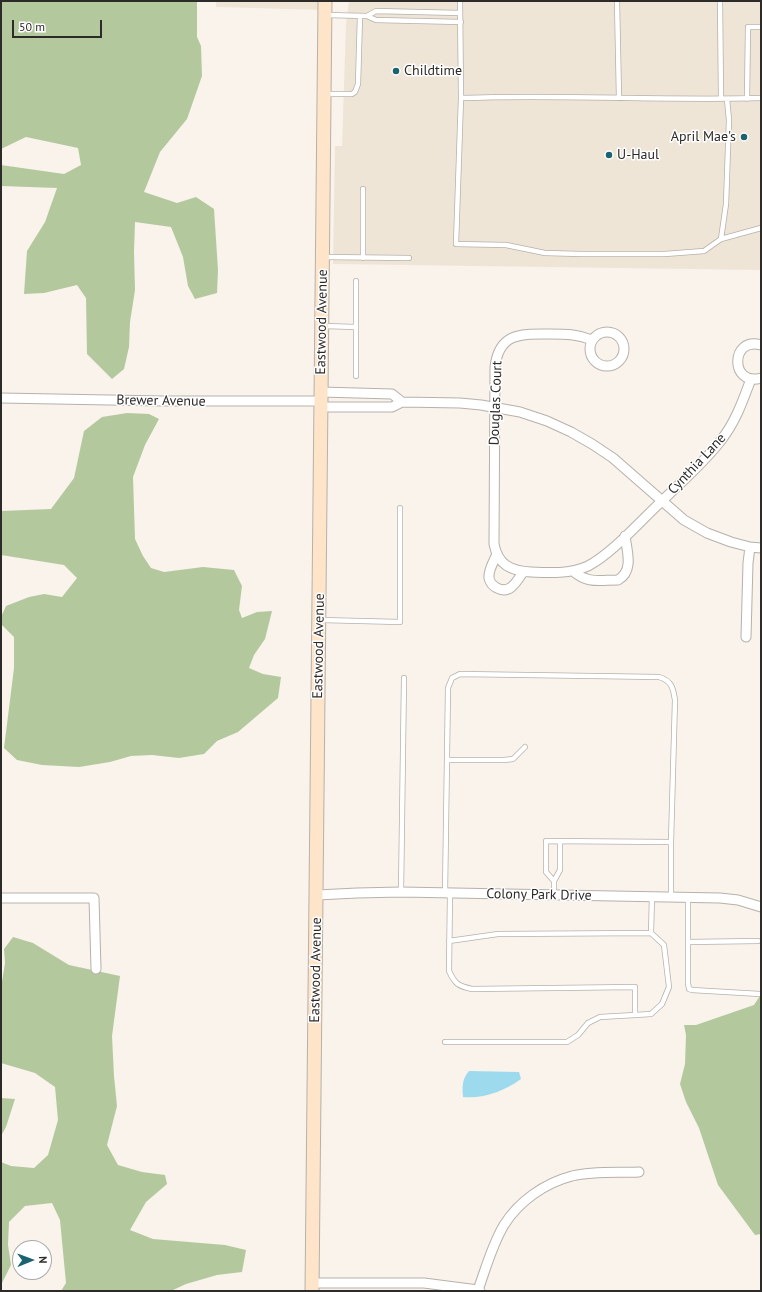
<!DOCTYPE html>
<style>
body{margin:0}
#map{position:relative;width:762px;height:1292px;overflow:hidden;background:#f9f3ec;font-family:"PT Sans",sans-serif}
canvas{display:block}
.frame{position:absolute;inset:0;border:2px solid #2d2b29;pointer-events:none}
.north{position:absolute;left:12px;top:1240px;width:40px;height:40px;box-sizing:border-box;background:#fff;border:1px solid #abaaa9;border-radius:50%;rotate:89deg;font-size:11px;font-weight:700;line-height:16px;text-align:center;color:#2d2b29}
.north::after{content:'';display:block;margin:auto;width:14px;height:18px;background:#1a6371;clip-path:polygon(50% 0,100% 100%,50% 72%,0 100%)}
.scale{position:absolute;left:12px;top:20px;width:90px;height:18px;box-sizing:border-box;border:2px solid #2d2b29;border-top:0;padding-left:5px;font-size:12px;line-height:14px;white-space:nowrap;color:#2d2b29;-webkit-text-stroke:3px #fff;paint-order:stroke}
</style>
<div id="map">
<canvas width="762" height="1292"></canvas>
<div class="frame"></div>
<div class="north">N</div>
<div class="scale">50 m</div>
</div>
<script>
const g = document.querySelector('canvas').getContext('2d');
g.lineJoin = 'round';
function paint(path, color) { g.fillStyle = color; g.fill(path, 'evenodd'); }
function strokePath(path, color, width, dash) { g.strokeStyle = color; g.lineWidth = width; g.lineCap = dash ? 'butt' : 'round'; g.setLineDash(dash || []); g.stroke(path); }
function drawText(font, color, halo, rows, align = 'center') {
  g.font = font + ' "PT Sans",sans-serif'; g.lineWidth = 3; g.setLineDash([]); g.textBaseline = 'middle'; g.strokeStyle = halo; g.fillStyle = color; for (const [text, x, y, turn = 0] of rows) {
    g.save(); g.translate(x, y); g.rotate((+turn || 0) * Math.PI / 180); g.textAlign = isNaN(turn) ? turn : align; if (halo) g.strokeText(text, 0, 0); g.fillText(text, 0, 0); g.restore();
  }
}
paint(new Path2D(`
 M216,1h109v9l-109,-3z
 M349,1h412v269l-428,-6 2,-118h7l4,-122z`), '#efe5d7');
paint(new Path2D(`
 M1,1h196v36l4,9 1,30 -15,43 -27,33 -16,40 33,11 19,-6 18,12 4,61 -1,23 -22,6 -7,-13 -5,-29 -12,-30 -36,-5 -1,30 1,38 -5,32 -1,25 -5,22 -12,10 -25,-25 -1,-56 -9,-13 -33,8 -20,1 3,-43 18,-29 12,-34 -56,-2v-21l63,9 17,-9 -3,-17 -52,-11 -25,12z
 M127,413l22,1 10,5 -14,26 -12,32 2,62 8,17 8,12 13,4 39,-5 31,3 8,16 -3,24 3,8 15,-6 15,-1 -7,28 -11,16 -5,13 14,6 18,3 -3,21 -40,34 -21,9 -13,13 -25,4 -27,-3 -21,1 -21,6 -31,5 -37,-2 -25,-5 -13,-12 10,-80v-31l-13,-13v-7l5,-11 23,-9 15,-3 18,3 15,-19 -13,-13 -63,-10v-44l50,-2 23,-31 10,-47 18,-14z
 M13,937l20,6 36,22 51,11 -8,60 2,40 3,30 -10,39 11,20 24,7 23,3 2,9 -21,18 -16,28 23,9 72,6 21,5 -4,22 -25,3 -31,9 -15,7h-110l5,-8 -6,-63 -8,-17 -27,3 -16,16 -1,23 3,20 -9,18 -1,1v-122l10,4 23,2 14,-13 10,-35 -3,-33 -20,-14 -34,-10v-75l4,-25 -1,-14z
 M761,994v240l-6,1 -37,-50 -19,-57 -13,-26 -6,-18 5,-20 1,-29 -2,-10h12l58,-20z
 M1,1098l14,1 -9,28 -5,9z`), '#b3c99d');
paint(new Path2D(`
 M469,1071l50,1 2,7c-17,12 -37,20 -58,18 -1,-10 -1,-18 6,-26z`), '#9edaed');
const lane = new Path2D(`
 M460,1l1,97c100,-4 200,3 300,0
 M617,1l2,97
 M720,1l1,97
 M326,15l41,1 9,4 85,2
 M367,16l9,-5 84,2
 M326,94h26l3,-2 3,-8 2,-68
 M461,98l-5,146 50,1 39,8 36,1h84l39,-3 17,-12 5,-35 3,-84 -2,-21
 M747,99l1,-72h13
 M721,239l40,-11
 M323,257l86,1
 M363,258v-69
 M324,326l32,1
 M356,376v-95
 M321,620l79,2v-114
 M447,760h57l9,-1 12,-12
 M671,842v55
 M401,892l3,-214
 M445,894l3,-206 4,-10 8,-4 199,3c13,4 14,11 16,23l-4,142 -125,-1v31l8,9
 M554,895v-14l6,-11v-29
 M688,897v86l1,6 3,1 68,4
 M651,933l1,-37
 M449,941l49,-7 153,-1 13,12 5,42 -7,17 -11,10 -16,1
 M688,942l70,-1
 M445,1042h122l11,-7 10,-12 12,-6 35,-2v-28l-163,2c-14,-3 -17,-5 -23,-18l1,-77`);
const street = new Path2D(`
 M590 349a17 17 0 1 1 34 0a17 17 0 1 1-34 0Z
 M592,340c-15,-6 -26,-6 -42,-6 -28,0 -51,-2 -55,33l-1,177c4,21 17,27 37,28 19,1 39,2 57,-6 25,-13 52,-45 73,-64 20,-20 44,-40 61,-63 14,-18 21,-39 29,-60
 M761,345c-31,-9 -31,42 0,33
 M321,392l71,2 10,8 58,1 21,2 39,7 27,9 24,11 21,12 21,14 71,62 23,13 24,9 19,5 11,1
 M1,398l162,3h158
 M321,407h71l10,-5
 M497,554c-3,7 -9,16 -8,24 1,5 4,8 8,10 13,7 20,-7 26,-16
 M573,571c15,13 26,9 45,9 16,-9 9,-29 7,-44
 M746,637l2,-74 2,-16
 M317,895l40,-2 44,-1 319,6 18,2 23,7
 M1,898h93l2,71
 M312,1283h112l54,7 2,1
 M478,1290c8,-22 14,-45 26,-65 15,-24 41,-42 68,-49 22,-5 46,-3 67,-4`);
const secondary = new Path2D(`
 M312,1291l13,-1290`);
strokePath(lane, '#b6b1aa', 6);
strokePath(street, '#b6b1aa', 11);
strokePath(secondary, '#b6b1aa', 15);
strokePath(lane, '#fff', 4.5);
strokePath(street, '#fff', 9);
strokePath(secondary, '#fee4c8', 13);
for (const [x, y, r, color] of [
 [396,71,4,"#1a6371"],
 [744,137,4,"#1a6371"],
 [609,155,4,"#1a6371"]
]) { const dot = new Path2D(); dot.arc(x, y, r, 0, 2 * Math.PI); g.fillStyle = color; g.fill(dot); strokePath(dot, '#fff', 1.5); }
drawText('14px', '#2d2b29', '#fff', [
 ["Childtime",404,71],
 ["April Mae's",736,137,"right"],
 ["U-Haul",617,155]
], 'left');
drawText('14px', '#2d2b29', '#fff', [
 ["Eastwood Avenue",322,322,-89],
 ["Brewer Avenue",161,401,1],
 ["Douglas Court",496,403,-88],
 ["Cynthia Lane",697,464,-47],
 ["Eastwood Avenue",319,646,-89],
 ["Colony Park Drive",539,895,1],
 ["Eastwood Avenue",316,970,-89]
]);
</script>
